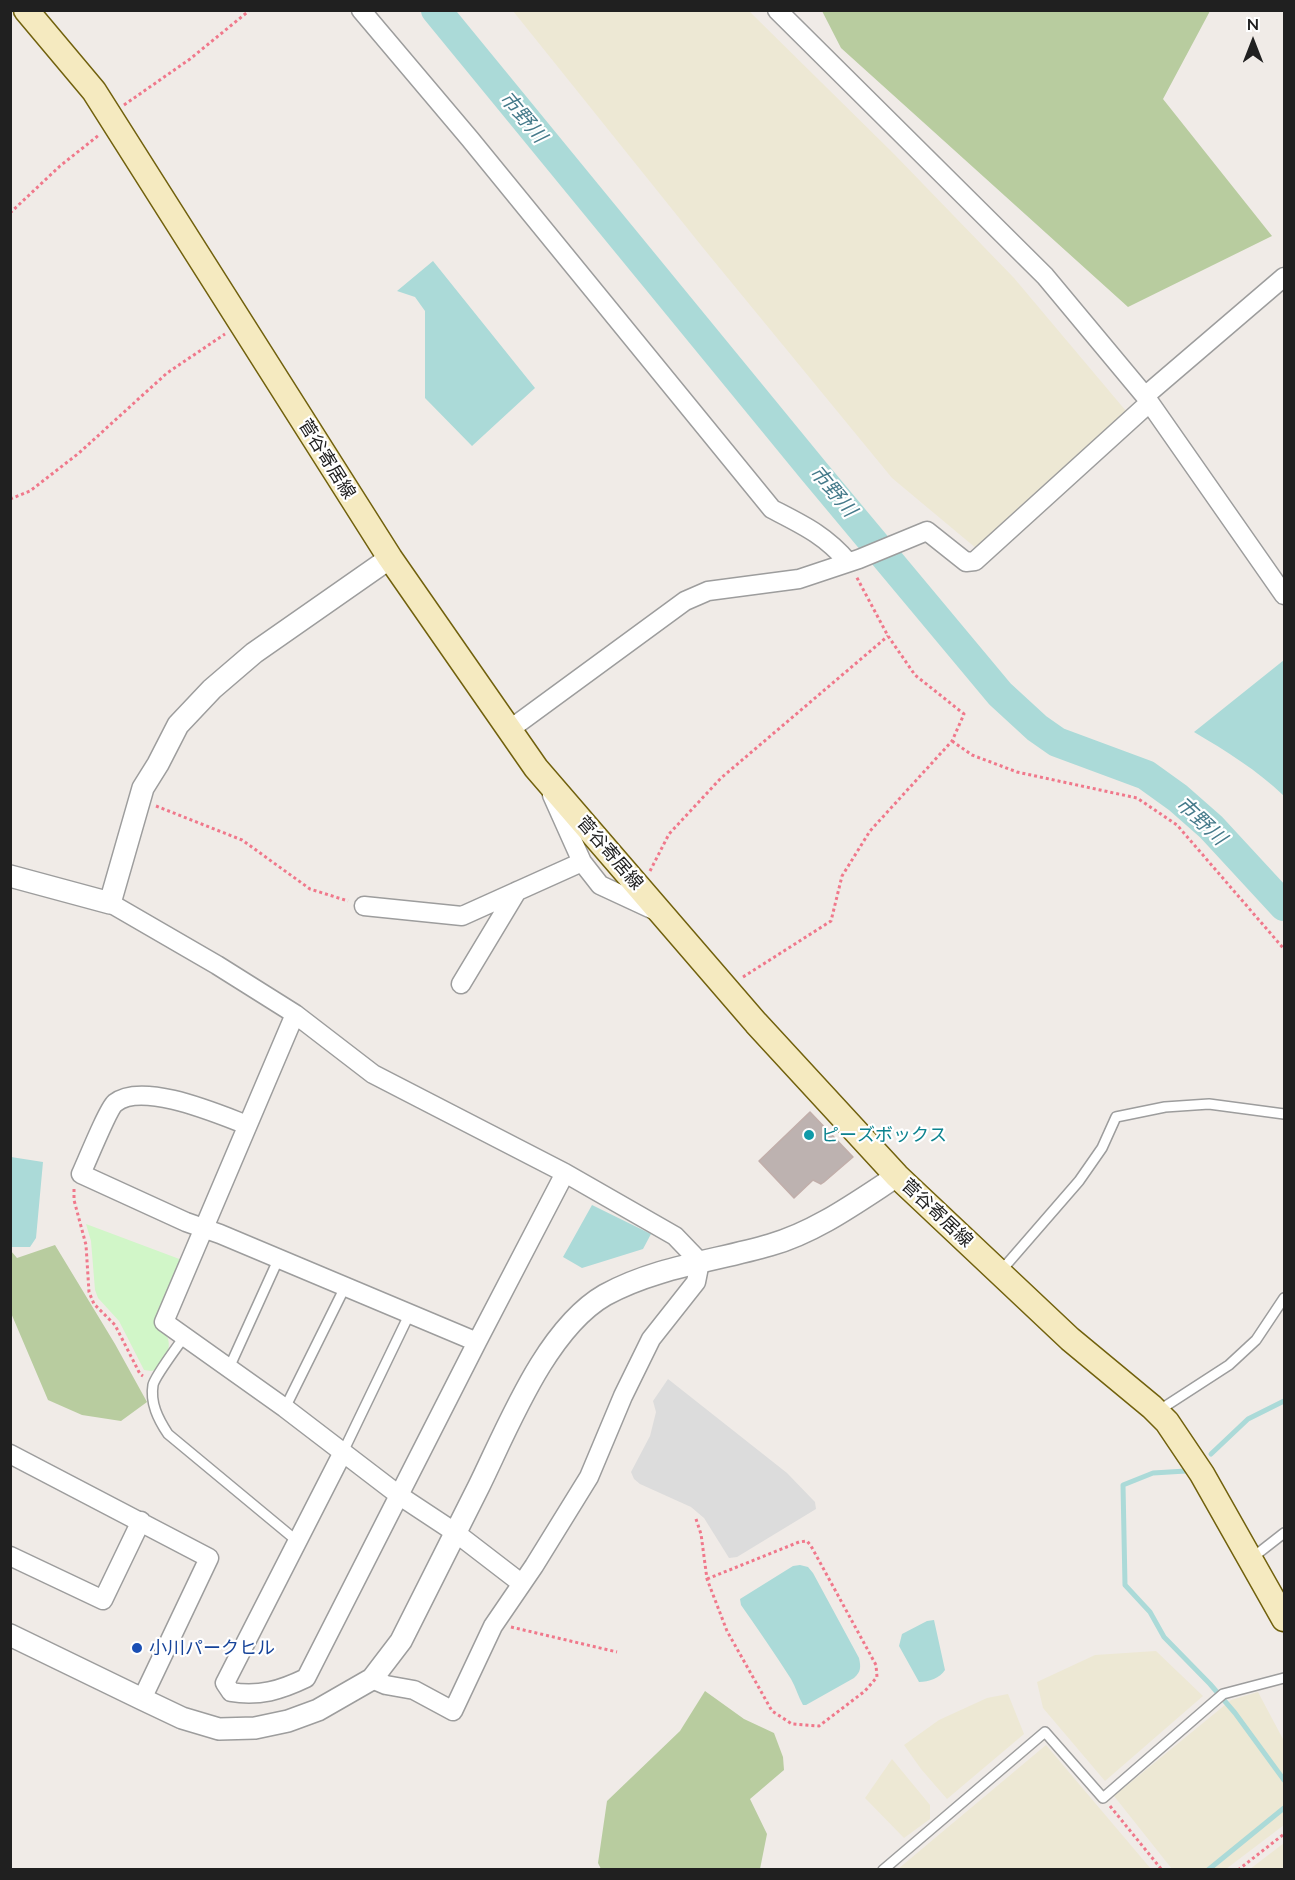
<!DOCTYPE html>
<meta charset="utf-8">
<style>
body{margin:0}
#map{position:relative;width:1295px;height:1880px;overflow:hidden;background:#f0ebe7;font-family:Lato,sans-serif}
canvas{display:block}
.frame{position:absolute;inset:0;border:12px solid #202020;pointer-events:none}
.north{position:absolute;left:1223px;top:12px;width:60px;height:60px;-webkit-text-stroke:4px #fff;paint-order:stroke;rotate:0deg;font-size:16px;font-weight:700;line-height:24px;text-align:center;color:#202020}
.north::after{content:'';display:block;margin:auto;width:21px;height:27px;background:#202020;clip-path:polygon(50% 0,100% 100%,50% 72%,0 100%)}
</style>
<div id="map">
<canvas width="1295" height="1880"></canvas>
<div class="frame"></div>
<div class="north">N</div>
</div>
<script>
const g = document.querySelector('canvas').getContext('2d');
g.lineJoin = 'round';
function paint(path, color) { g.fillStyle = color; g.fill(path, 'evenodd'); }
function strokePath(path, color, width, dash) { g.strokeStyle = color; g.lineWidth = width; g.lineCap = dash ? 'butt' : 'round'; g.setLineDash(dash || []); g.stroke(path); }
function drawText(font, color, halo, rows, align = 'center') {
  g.font = font + ' Lato,"Noto Sans JP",sans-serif'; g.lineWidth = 4.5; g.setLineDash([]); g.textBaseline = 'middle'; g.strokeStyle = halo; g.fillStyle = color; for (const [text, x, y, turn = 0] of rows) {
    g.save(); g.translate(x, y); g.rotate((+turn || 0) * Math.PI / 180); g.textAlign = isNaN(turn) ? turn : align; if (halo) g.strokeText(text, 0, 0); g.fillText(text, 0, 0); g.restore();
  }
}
paint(new Path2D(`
 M513,11h236l145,143 120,124 112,133 -149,138 -85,-71 -188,-229z
 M1156,1651l47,45 -98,85 -62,-73 -6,-26 58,-27z
 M1258,1692l26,49v84l-58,44h-54l-58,-73 117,-96z
 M1008,1694l16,40 -77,65 -26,-30 -17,-24 35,-25 48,-22z
 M1046,1745l105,124h-253z
 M892,1759l38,46v14l-26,19 -39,-40z
 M1284,1843v26h-34z`), '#ede8d4');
paint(new Path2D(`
 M822,11h388l-47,88 109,137 -144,71 -287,-259z
 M55,1245l60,99 32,58 -26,19 -39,-6 -34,-15 -37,-87v-62l6,7z
 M705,1691l39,28 30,14 9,24 1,13 -34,29 17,35 -7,35h-159l-3,-6 9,-62 73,-70z`), '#b8cc9f');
paint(new Path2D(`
 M86,1224l96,36 -18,70c10,16 3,27 -7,40l-6,1 -7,-1 -25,-49 -21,-23 -3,-8 -4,-49z`), '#d1f6c8');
paint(new Path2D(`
 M668,1379l119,94 28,29 1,7 -79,48 -8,1 -25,-40 -13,-11 -51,-23 -6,-5 -3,-7 19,-36 6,-24 -3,-11z`), '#dcdcdc');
paint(new Path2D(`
 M433,261l102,127 -63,58 -47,-48v-87l-10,-14 -18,-6z
 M1284,660v136c-27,-26 -58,-45 -90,-64z
 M11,1157l32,5 -7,76 -6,9h-19z
 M592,1205l59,29 -8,15 -61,19 -19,-11z
 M800,1565l8,2 5,6 46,85c2,9 2,14 -5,20l-48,27h-3c-5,-9 -7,-17 -12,-26 -16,-25 -33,-50 -50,-74l-1,-6 53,-33z
 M934,1620l11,50c-5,8 -16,12 -26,12l-20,-36 3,-12 25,-13z`), '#abdad8');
strokePath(new Path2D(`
 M1211,1454l37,-35 36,-18
 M1186,1471l-33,2 -30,12 2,100 25,27 14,25 46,47 25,29 49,67
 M1208,1870l76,-62`), '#abdad8', 5);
strokePath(new Path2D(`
 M436,10l377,460 187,224 37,34 20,14 89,33 32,23 33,29 73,79`), '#abdad8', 30);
const building = new Path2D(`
 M810,1112l43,45 -29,25 -3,2 -8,-4 -19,18 -35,-37z`);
paint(building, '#bdb2b0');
strokePath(building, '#c1aeaa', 1.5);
const service = new Path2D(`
 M1000,1272l79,-91 23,-33 14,-31 49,-10 44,-3 75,10
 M184,1337c-6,9 -29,39 -31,48 -3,18 5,34 15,49l129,107
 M229,1368l49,-108
 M285,1408l60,-121
 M1158,1411l71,-46 27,-25 28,-42
 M343,1452l66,-137
 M1252,1558l32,-25
 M883,1870l162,-138 58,66 120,-104 61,-16`);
const minor = new Path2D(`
 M361,10l109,129 302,370c31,16 53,26 76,53
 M777,10l268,266 100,120 139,199
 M1145,396l139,-119
 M509,730l176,-129 23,-10 91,-12 60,-20 68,-28 39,31 9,-1 174,-158
 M552,795l30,67 18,23 56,26
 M110,903l107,62 78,49 78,60 192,99 110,63 25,26 -4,20 -45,57 -28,57 -34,81 -55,89 -41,60 -40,85 -39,-21 -28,-5 -14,-6
 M364,906l98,10 120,-54
 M461,984l56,-93
 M295,1014l-131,308 121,86 115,88 56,37 65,50
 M247,1125c-29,-11 -105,-44 -132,-22 -7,6 -28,58 -34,71l105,48 34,12 257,108
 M343,1452l-118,231 6,9c28,5 50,-2 75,-14l171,-336 88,-169
 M10,1454l199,104 -67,141
 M10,1556l93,44 38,-79`);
const tertiary = new Path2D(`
 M10,876l100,27 33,-115 15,-24 20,-39 34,-36 42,-36 136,-95
 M10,1635l132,64 40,19 37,11 36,-1 33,-7 30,-11 54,-31 29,-38c26,-52 52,-103 78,-155 29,-59 67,-157 126,-191 51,-28 110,-34 165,-50 46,-13 87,-43 127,-69`);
const secondary = new Path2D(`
 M26,10l68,81 296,467 146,210 220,255 141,153 173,163 82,68 15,15 35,52 82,145`);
strokePath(service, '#9d9d9d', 12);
strokePath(minor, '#9d9d9d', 21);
strokePath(tertiary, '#9d9d9d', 24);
strokePath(secondary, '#71610d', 27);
strokePath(new Path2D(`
 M124,105l66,-46 60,-49
 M10,213l50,-47 39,-31
 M10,499l20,-8 49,-38 88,-80 58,-39
 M952,741l20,14 45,17 120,26 40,27 107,124
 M156,806l86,34 68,49 38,12
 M650,871l19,-37 52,-56 167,-142
 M743,977l88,-56 11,-45 28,-45 82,-90 12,-27 -49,-39 -27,-39 -32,-60
 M74,1189v11l12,45 3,47 5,12 21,21 25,49 3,2
 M696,1519l5,15 6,45 20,52 45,80 20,13 27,2 46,-35 12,-14 -1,-12 -65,-119 -4,-5 -8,1 -92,37
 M511,1627l106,25
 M1110,1806l52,64
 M1238,1870l46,-36`), '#f0788b', 3, [3, 3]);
strokePath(service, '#fff', 9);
strokePath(minor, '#fff', 18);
strokePath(tertiary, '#fff', 21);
strokePath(secondary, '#f5eac0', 24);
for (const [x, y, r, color] of [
 [809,1135,6,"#0f9aa8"],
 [137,1648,6,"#1a4fb4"]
]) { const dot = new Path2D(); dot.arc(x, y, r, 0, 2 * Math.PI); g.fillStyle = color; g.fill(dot); strokePath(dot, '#fff', 2); }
drawText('18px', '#202020', '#fff', [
 ["菅谷寄居線",327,459,58],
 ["菅谷寄居線",610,853,49],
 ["菅谷寄居線",937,1213,43]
]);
drawText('18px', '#0d838f', '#fff', [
 ["ピーズボックス",821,1135]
], 'left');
drawText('18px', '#164399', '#fff', [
 ["小川パークヒル",149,1648]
], 'left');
drawText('italic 20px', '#467b8b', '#fff', [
 ["市野川",523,117,50],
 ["市野川",833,491,50],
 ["市野川",1201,821,43]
]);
</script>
